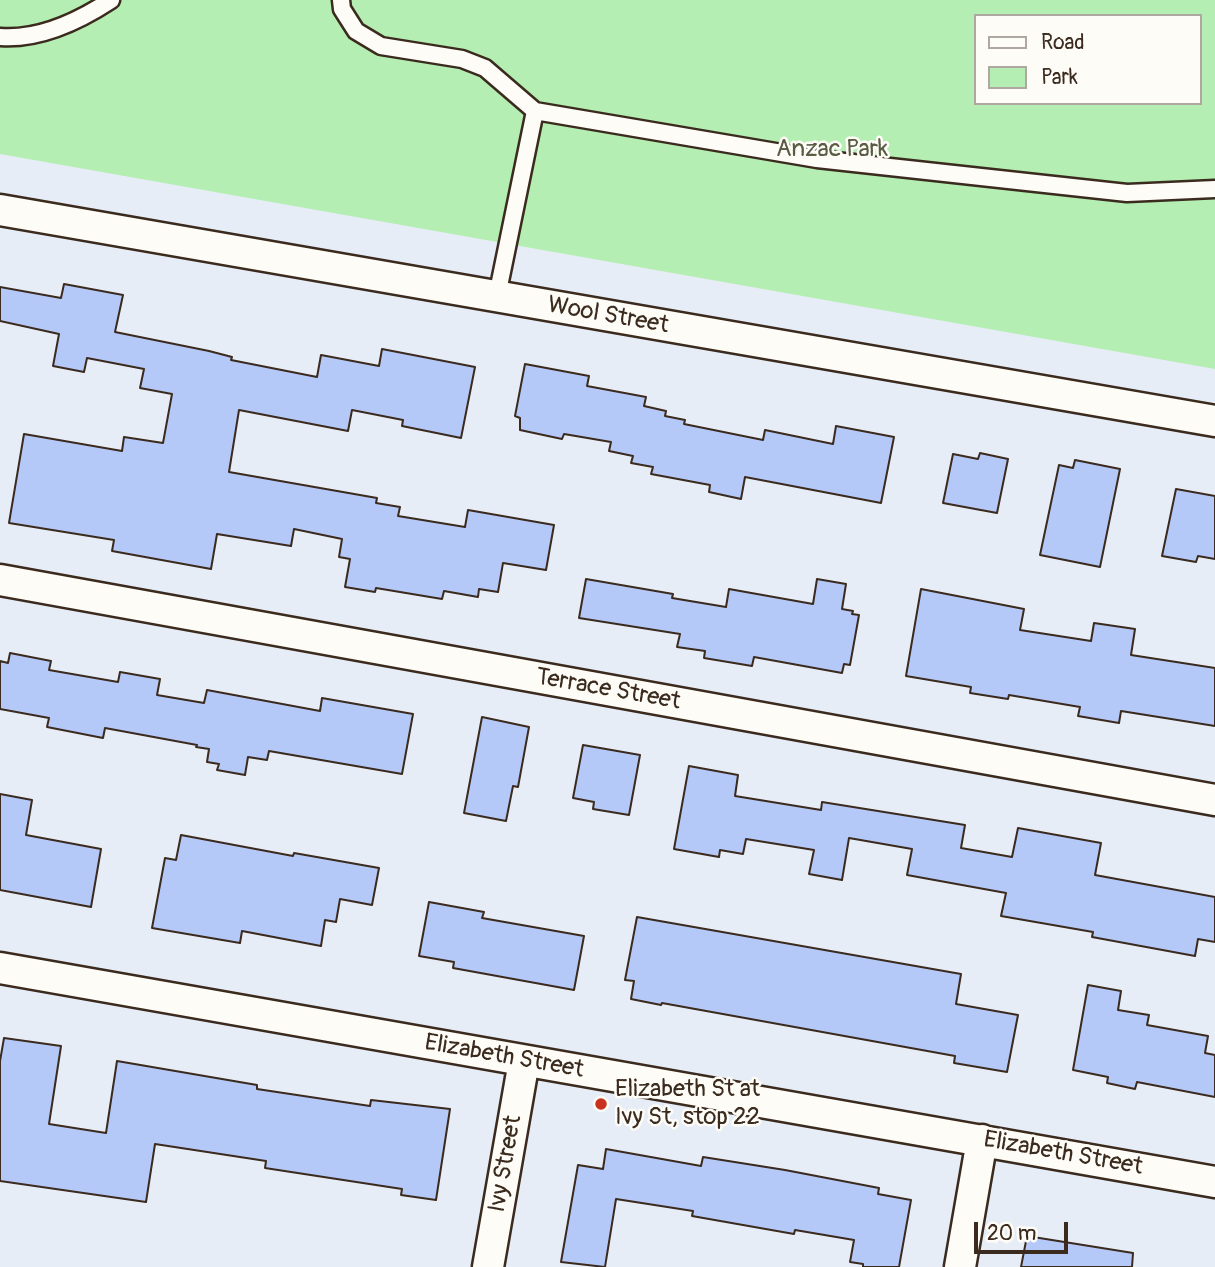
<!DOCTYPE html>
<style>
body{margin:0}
#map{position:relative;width:1215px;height:1267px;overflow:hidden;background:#e7edf7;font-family:Pangolin,sans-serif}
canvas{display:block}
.legend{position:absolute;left:974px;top:14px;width:228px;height:91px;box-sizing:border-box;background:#fdfcf7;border:2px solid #afa8a0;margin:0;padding:9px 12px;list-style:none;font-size:21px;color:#3b2a1e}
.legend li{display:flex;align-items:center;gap:14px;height:35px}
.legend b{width:35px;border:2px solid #afa8a0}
.scale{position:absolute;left:974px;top:1222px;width:94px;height:32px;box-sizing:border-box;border:4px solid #3b2a1e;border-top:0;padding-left:9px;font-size:21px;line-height:24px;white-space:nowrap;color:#3b2a1e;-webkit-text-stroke:5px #fdfcf7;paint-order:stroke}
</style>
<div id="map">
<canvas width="1215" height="1267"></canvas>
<ul class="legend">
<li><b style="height:9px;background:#fdfcf7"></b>Road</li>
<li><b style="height:19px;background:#b4eeb2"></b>Park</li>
</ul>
<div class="scale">20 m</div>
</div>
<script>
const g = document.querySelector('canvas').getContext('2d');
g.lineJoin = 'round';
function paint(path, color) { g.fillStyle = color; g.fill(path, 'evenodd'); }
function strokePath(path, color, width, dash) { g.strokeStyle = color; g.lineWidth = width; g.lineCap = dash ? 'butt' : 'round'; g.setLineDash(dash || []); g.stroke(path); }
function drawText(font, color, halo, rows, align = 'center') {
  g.font = font + ' Pangolin,sans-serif'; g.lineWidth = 5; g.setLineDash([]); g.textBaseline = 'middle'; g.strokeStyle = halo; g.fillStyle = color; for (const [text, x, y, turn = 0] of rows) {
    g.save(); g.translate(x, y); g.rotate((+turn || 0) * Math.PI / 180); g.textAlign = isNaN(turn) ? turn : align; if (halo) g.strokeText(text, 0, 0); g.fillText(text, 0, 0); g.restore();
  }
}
paint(new Path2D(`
 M0,0h1215v369l-1215,-215zM975,16h224v87h-224z`), '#b4eeb2');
const building = new Path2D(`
 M64,284l59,11 -8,37 94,19 23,6 -1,3 86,17 4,-22 58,11 3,-17 93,18 -14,71 -59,-12 1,-6 -51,-10 -4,21 -109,-21 -10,62 148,26 -1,5 24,4 -2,9 67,11 3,-17 86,15 -8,45 -43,-7 -5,29 -19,-3 -1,8 -34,-6 -2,8 -66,-11 -1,4 -30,-5 5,-28 -11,-2 3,-18 -48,-10 -3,17 -74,-12 -6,35 -99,-18 2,-11 -105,-17 15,-89 98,17 2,-14 39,6 9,-49 -32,-6 4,-19 -57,-11 -3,14 -31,-6 6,-32 -59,-13v-34l61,11z
 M525,364l64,12 -2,10 59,11 -2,9 22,5 -1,5 20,4 -1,4 79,16 2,-10 68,14 3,-18 58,11 -13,66 -136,-26 -4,22 -32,-7 1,-7 -59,-11 2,-7 -22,-4 2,-7 -24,-5 2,-9 -47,-8 -2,5 -42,-9v-12l-5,-2z
 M980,453l28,6 -11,54 -54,-10 10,-49 25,5z
 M1075,460l45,9 -20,98 -60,-12 19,-90 14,3z
 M1176,489l39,7v63l-17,-3 -2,6 -34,-6z
 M586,579l87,15 -1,4 54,9 3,-18 84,15 4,-25 29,5 -4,25 11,2 -1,3 7,1 -9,50 -6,-1 -2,9 -88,-16 -2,9 -48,-8 1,-7 -28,-4 3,-13 -101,-16z
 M921,589l103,20 -4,21 71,11 3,-18 41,6 -4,26 84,13v58l-94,-15 -2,12 -41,-7 2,-9 -71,-12 -1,4 -38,-6 1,-6 -65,-11z
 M10,653l41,8 -2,9 69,12 2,-10 40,7 -3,16 47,8 3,-13 113,21 2,-13 91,16 -11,60 -133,-23 -2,9 -19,-3 -3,18 -28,-5 2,-6 -12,-2 2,-13 -13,-2 1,-2 -92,-17 -2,10 -56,-11 2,-9 -49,-9v-48l8,2z
 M482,717l47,10 -11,60 -5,-1 -7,35 -42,-8z
 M583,745l57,10 -11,60 -36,-6 1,-7 -21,-4z
 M689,766l49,9 -3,21 86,14 1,-8 143,23 -4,23 51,9 6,-29 83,15 -6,32 120,22v45l-17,-3 -3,17 -103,-19 1,-5 -92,-16 5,-23 -99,-18 5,-26 -63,-11 -7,42 -33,-6 5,-24 -68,-11 -3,15 -23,-4 -1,7 -45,-8z
 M0,794l32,6 -6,35 75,14 -10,58 -91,-17z
 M181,835l112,21 1,-3 85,15 -7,37 -32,-6 -4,23 -11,-2 -4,26 -79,-15 -2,12 -88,-15 13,-70 11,2z
 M429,902l55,10 -2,6 102,18 -10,54 -121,-22 1,-6 -35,-6z
 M637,917l324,57 -5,30 62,11 -11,57 -53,-9 1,-7 -293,-53 -1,2 -30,-6 3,-18 -9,-1z
 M1088,985l33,6 -3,19 31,5 -2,10 61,11 -3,17 10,2v42l-78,-15 -2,7 -28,-6 1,-6 -35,-7z
 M4,1038l57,8 -12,78 57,9 11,-72 140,24v4l113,17 1,-6 79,9 -14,91 -35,-5 1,-6 -137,-21 1,-7 -111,-17 -9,58 -146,-21v-120z
 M606,1149l95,17 2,-9 82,13 94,18 -1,6 33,6 -12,67h-36v-3l-13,-2 4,-22 -59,-10 -1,4 -102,-18 1,-5 -77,-12 -11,68 -44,-5 17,-97 25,4z
 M1027,1236l106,17 -1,14h-111z`);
paint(building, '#b5c9f8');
strokePath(building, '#3b2a1e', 2);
const lane = new Path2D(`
 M341,0l1,9 14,22 25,15 81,13 23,9 50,43 282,48 310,34 88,-4
 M0,37c39,3 79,-16 111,-37
 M497,296l38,-185`);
const street = new Path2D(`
 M0,210l1215,211
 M0,580l1215,220
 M0,968l1215,214
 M488,1267l36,-206
 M960,1267l22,-127`);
strokePath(lane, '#3b2a1e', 21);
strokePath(street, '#3b2a1e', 35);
strokePath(lane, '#fdfcf7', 16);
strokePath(street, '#fdfcf7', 30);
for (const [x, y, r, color] of [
 [601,1104,7,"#c8321e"]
]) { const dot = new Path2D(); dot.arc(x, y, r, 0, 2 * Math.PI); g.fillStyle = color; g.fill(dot); strokePath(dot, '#fdfcf7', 2.5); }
drawText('24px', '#595b43', '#fdfcf7', [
 ["Anzac Park",832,150]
]);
drawText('24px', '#3b2a1e', '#fdfcf7', [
 ["Wool Street",608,316,10],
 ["Terrace Street",608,690,10],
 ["Elizabeth Street",504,1057,10],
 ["Elizabeth Street",1063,1154,10],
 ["Ivy Street",506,1164,-80]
]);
drawText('24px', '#3b2a1e', '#fdfcf7', [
 ["Elizabeth St at",615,1090],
 ["Ivy St, stop 22",615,1118]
], 'left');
</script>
